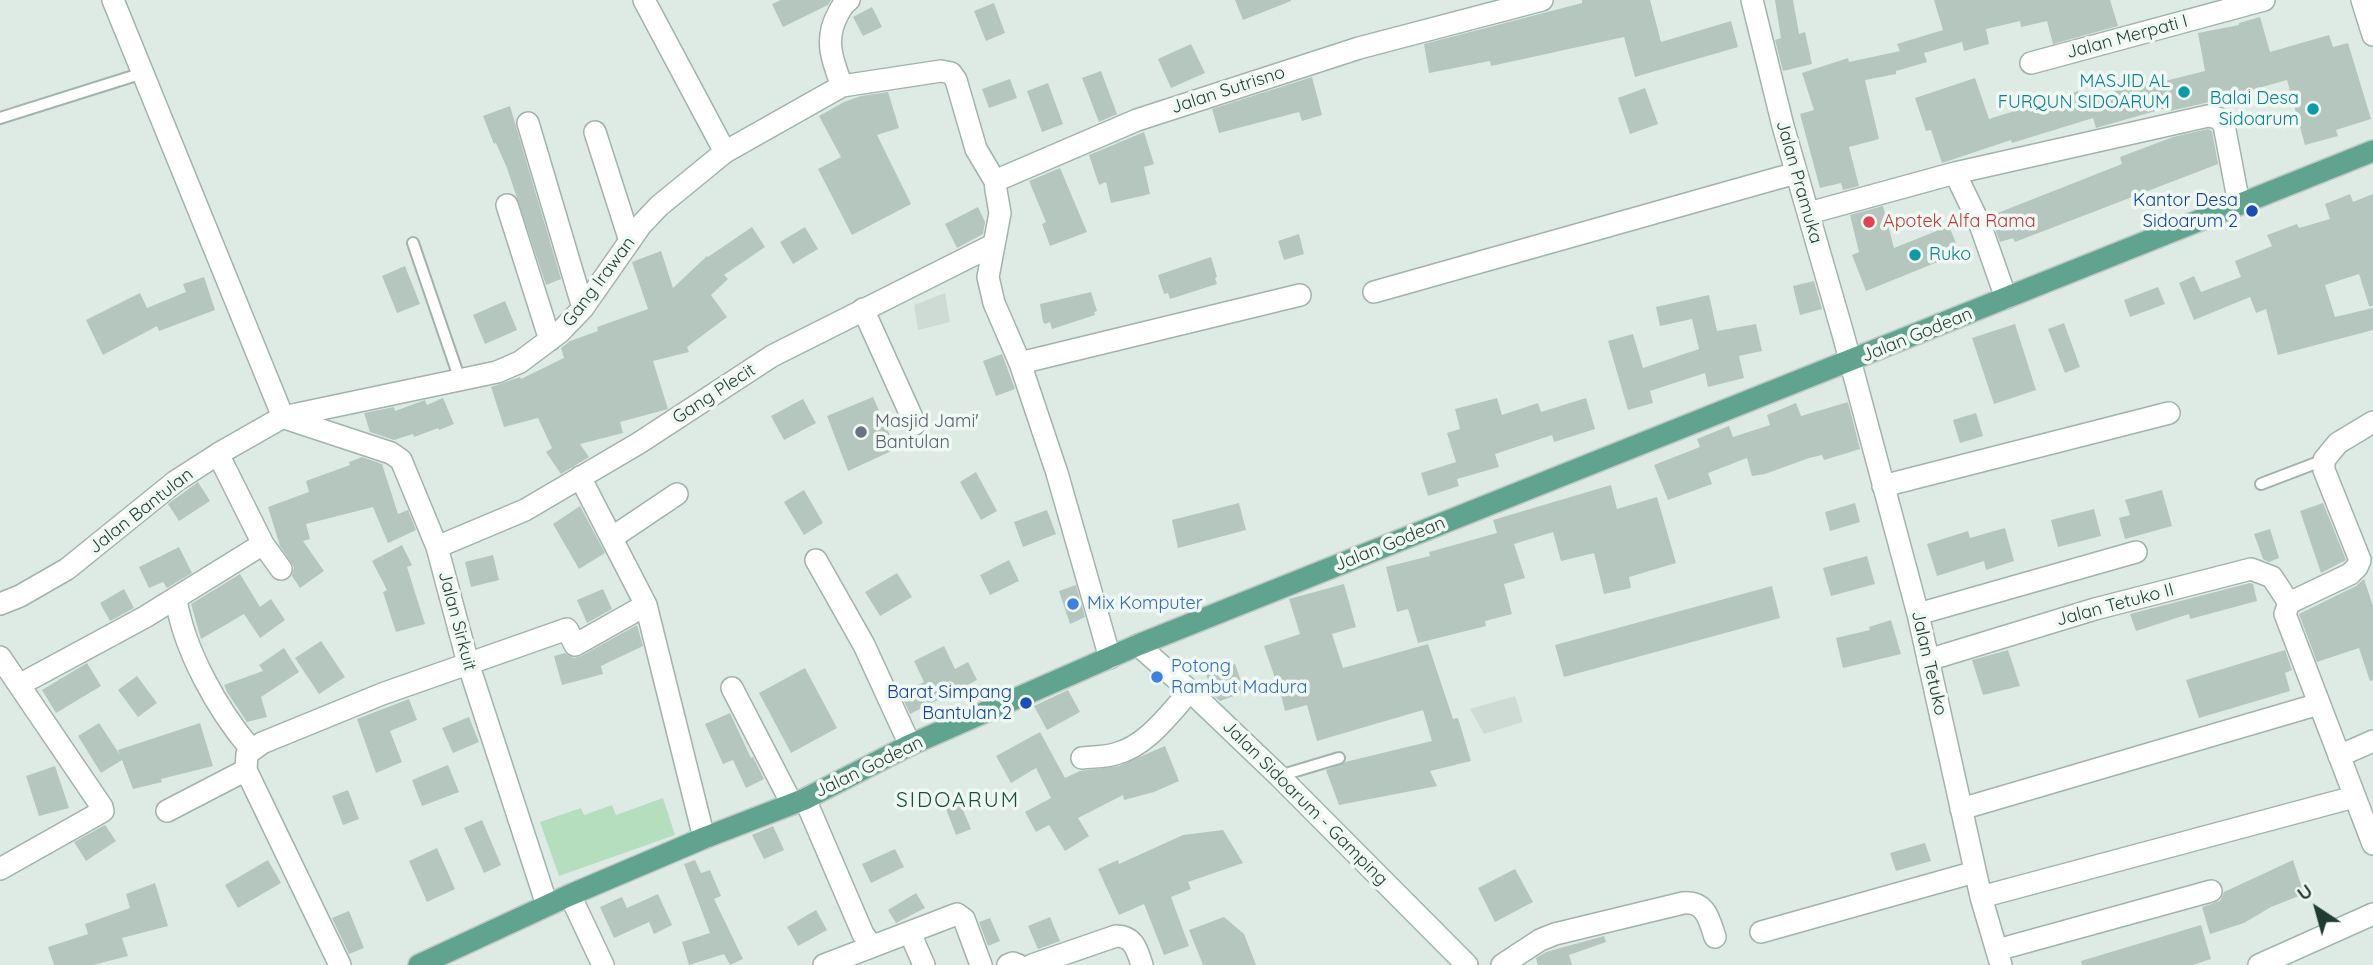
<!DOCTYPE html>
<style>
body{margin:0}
#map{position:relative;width:2373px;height:965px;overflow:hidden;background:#deebe5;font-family:Quicksand,sans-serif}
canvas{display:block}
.north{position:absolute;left:2282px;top:874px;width:70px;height:70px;-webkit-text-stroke:5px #eff8f3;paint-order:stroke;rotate:324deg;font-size:19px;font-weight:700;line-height:28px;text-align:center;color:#1f3c33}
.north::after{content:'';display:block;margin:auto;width:24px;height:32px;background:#1f3c33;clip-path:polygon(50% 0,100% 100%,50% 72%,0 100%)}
</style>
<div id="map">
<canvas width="2373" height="965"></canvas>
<div class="north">U</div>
</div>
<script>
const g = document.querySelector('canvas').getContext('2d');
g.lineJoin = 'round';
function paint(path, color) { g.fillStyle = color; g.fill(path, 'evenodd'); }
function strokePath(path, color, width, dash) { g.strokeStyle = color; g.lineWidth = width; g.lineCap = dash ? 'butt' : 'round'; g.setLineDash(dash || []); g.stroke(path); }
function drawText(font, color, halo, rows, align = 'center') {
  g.font = font + ' Quicksand,sans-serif'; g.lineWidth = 7; g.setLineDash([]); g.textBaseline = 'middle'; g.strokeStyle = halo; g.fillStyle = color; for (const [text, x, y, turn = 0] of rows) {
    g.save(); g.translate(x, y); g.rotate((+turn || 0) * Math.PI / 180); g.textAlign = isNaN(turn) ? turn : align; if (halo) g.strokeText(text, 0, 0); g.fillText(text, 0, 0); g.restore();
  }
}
paint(new Path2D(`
 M945,293l5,29 -32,8 -4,-25z
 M1515,696l8,26 -39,12 -14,-25z`), '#cddbd4');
paint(new Path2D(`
 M663,798l12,37 -116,41 -19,-54 41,-14 3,7 28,-10 4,10z`), '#b5debf');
paint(new Path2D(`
 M781,0h50l-3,5 -45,22 -11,-23z
 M1235,0h56v1l-48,19z
 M1582,0h68l11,42 70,-21 7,26 -103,30 -11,-40 -133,29 -1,-5 -61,12 -5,-29 158,-41z
 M1775,0h18l6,34 6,-2 7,32 -29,7 -8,-31 6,-2z
 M1934,0h176l8,26 -65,18 -6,-23 -26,6 -1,-6 -34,8 3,15 -25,7 -2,-9 -38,11 3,9 -31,9v3l-31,6 14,59 -30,8 10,39 -16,4 -2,-7 -21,5 -20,-74 14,-4 -12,-37 46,-15 1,4 51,-11 -3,-7 46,-14z
 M994,3l11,30 -19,8 -12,-30z
 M872,7l10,20 -19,9 -10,-19z
 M2260,17l10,35 59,-17 4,12 15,-4 23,76 -35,11 2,6 -33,9 -18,-65 -82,23 -39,9v-4l-70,20 -3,-10 -81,25 -1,-3 -69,23 -11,-33 -5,1 -11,-33 60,-20 14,41 89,-28 3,11 67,-21 1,4 56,-14 -7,-38 41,-8v-2z
 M1191,44l14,29 -34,15 -13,-29z
 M1101,71l16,43 -18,8 -17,-44z
 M1312,77l10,38 -20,6 -3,-9 -80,21 -7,-24z
 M1010,79l7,19 -28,10 -7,-19z
 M1048,83l15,41 -21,8 -15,-41z
 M1645,88l13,36 -28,10 -12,-36z
 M888,92l11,36 -22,7 34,69 -59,31 -34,-66 23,-12 -22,-41 25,-14 17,-6z
 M510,106l51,173 -15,6 -39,-117 -11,-25 -2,1 -11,-28z
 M2208,129l4,2 6,33 -203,78 -2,-4 -13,4 -10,-26 132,-52 -2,-7 53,-20z
 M1144,132l10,32 -10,3 6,27 -39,9 -5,-21 -7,3 -10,-30z
 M1060,168l27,64 -37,14 -8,-22 4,-2 -17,-41z
 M2350,194l3,8 20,-8v112h-4l-10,-32 -34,11 10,32 38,-9v22l-95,25 -12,-46 -10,4 -6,-16 -56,23 -15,-37 15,-7 7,16 40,-15 -6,-16 37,-15 -5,-11 30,-11 2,4 31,-9 -5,-15z
 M1883,206l11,42 55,-22 11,27 -94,38 -14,-36 7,-3 -9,-37z
 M978,207l7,15 -2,12 -26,14 -12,-24z
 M752,227l13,20 -41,28 4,4 -17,16 16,22 -40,30 2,5 -36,9 15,48 -48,13 3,11 -43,11 9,13 -28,17 -15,-22 6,-4 -14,-30 -34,9 -13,-40 29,-10 1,2 43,-21 -3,-10 9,-7 28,-10 -1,-4 51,-18 -16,-47 29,-11 12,37 34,-32 1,1z
 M805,227l13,22 -25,15 -13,-22z
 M1299,234l5,20 -20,6 -6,-19z
 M1211,257l6,20 -2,1 2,6 -47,15 -2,-6 -4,1 -6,-19z
 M405,266l15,38 -23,9 -15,-37z
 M204,277l11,33 -56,21 -2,-5 -54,29 -17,-35 54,-27 7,15 39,-16 -3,-8z
 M1814,281l8,28 -22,6 -7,-29z
 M2158,287l7,17 -35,13 -6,-17z
 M1091,292l6,19 -3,1 1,3 -43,14 -2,-7 -5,2 -2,-2 -3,-18z
 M1709,295l8,36 39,-7 6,27 -23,5 5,22 -36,9 -3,-14 -55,18 3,12 -25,7 -20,-69 25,-7 10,34 56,-19 -7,-30 -32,7 -4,-19z
 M505,301l12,29 -32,14 -12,-29z
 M2064,323l16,44 -15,6 -17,-44z
 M2015,324l21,66 -42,14 -22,-66z
 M1002,354l13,35 -19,7 -13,-35z
 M873,397l23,52 -48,22 -21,-55z
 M443,398l11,26 -15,6 -1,-2 -24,9 -1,-3 -19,6 -24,-8 -6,-19 30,-6 1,4 30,-11 2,5z
 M1497,398l5,17 36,-12 3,9 45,-14 9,31 -41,13 -2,-7 -57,19 4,13 -42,12 2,7 -31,10 -7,-23 35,-11 -9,-29 13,-4 -5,-20z
 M803,399l13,24 -32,17 -13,-24z
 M1848,402l12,47 -36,11 -2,-5 -13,3 -44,16 -13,2 -5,-18 -39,15 4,11 -44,16 -14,-35 46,-18 -3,-8 32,-13 4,11 37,-12 -3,-10 29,-12 5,13z
 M1976,413l7,23 -23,7 -7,-23z
 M362,457l20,7 16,50 10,-4 8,20 -28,13 -15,-36 -67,17 4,15 -7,2 21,30 -24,17 -8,-12 2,-9 -14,-21 -12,-39 41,-15 -3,-11 44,-16 -1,-3z
 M976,472l21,39 -16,9 -21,-38z
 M198,482l12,19 -31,20 -11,-17z
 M1611,485l6,24 40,-12 19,66 -47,14 2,11 -27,6 -10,-41 -33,8 -8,-29 -39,12 11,34 -21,6 8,30 -27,7 1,5 -68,17 -10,-34 -11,3 -11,-45 44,-11 -1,-4 68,-19 -4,-13z
 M804,490l19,33 -19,12 -20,-33z
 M2162,490l10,36 -47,13 -6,-21 11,-3 -5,-15z
 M1239,503l7,27 -68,18 -6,-28z
 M1855,503l5,19 -30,9 -5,-19z
 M2323,503l23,57 -25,13 -21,-62z
 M580,506l25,47 -26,16 -26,-45z
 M2094,509l7,27 -43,11 -7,-27z
 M1047,510l9,24 -33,13 -9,-25z
 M2005,528l9,33 -28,9 -2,-9 -47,15 -10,-32 41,-13 2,7z
 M2270,529l9,29 -10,4 -6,-3 -9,-25z
 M402,545l10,20 -5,2 18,57 -29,8 -13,-40 4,-2 -15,-29z
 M179,547l13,26 -25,15 -4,-6 -14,6 -10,-21z
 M493,555l6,25 -28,7 -6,-25z
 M1867,556l8,28 -44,12 -8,-28z
 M1009,560l10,21 -29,14 -10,-20z
 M897,573l15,24 -32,19 -15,-24z
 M240,574l20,33 11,-8 14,21 -25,18 -16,-24 -43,25 -10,-35z
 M2364,579l9,27v74l-3,1 -11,-33 -42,14 -18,-48 57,-28z
 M2250,583l3,1 4,17 -67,18 -1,-5 -53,17 -6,-17z
 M1344,584l12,43 -24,7 11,34 85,-24 25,75 5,-1 13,43 -41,10 7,15 -98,19 -13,-35 19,-8 87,-21 -9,-31 -106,31 -10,-36 -22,6 -8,-33h-2l-11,-32 36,-12 -11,-35z
 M1076,585l9,32 -15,7 -11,-33z
 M1772,586l8,32 -216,59 -9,-32z
 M124,589l10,19 -24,13 -10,-18z
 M603,589l9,20 -25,14 -10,-23z
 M1891,620l10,34 -58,14 -7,-30 34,-8 -1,-3z
 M637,625l6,21 -42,20 2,8 -41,11 -8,-29 11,-3 9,5 7,-2z
 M321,641l24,36 -26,17 -24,-36z
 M944,646l11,23 13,-7 9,18 -67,34 -10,-21 24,-11 -10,-21z
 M284,648l15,24 -38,25 6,20 -20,5 -20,-30 -3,-7 39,-14 -4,-6z
 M2008,650l12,36 -37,9 -11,-35z
 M2285,650l7,20 -7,3 5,18 -91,27 -13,-38z
 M87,663l14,23 -45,27 -14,-23z
 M1235,664l10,28 -25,9 -6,-5 -8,-22z
 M805,668l32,60 -46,25 -32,-60z
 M137,676l20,27 -19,14 -20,-27z
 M1068,690l12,22 -33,18 -13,-24z
 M409,699l8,21 -27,11 12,31 -26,11 -19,-54z
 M730,713l21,45 2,-1 11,22 -18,9 -13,-28 -10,4 -18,-40z
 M469,717l10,25 -26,11 -11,-25z
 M99,723l21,32 -2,-5 82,-27 13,43 -52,13 1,3 -29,7 -11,-29 -21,13 -23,-37z
 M1040,732l25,46 15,-7 39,-5 46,-20 14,35 -25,11 -30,8 -1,-5 -45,23 11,18 -24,15 -16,-26 -13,7 -11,-20 26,-14 -15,-30 -25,15 -15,-27z
 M448,765l11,27 -37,14 -10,-26z
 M55,766l14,42 -30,8 -13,-40z
 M348,790l11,29 -16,6 -11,-29z
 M957,796l14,33 -15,6 -13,-34z
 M482,820l19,45 -17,8 -20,-45z
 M105,825l11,16 -30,20 -12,-19z
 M773,826l11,24 -20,9 -12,-24z
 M1223,830l20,33 -55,19 3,7 -20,8 18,49 -25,9 -20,-51 -25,11 -21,-46 20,-9 1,4 64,-29z
 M1925,843l6,18 -35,10 -6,-18z
 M437,848l18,41 -28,13 -18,-41z
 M895,849l9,18 -33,16 -9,-19z
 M268,860l13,23 -43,25 -13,-23z
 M695,860l6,13 9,-3 11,26 -7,3 29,60 -13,6 -6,-11 -35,11 -7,-23 28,-9 -26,-69z
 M2293,860l11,34 -33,13 -27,16 -34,11 -8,-27 18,-6 4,-9z
 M1515,869l18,33 -38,20 -17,-34z
 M155,883l13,43 -46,12 6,18 -35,9h-39l-6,-18 40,-13 -3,-10 45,-16 -4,-14z
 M916,893l9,15 -29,15 -8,-13z
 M658,894l14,31 -18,9 -5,-12 -35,16 -14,-31 22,-10 5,11z
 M816,910l11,20 -29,16 -11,-19z
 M349,911l15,37 -15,6 -17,-36z
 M1050,917l10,24 -22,8 -10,-23z
 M1224,917l20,17 12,31h-53l-14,-35z
 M990,918l10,23 -12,5 -9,-24z
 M2201,925l10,34 -18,6h-111l-1,-4z
 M1604,936l2,6 -37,13 3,10h-34l-2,-7 10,-6z`), '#b4c6be');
const service = new Path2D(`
 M0,118l143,-45
 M413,243l47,137
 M2261,484l63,-24
 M1279,776l60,-18`);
const minor = new Path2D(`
 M113,0l170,417
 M644,0l81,152
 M1752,0l31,126 60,208 75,280 63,283 20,68
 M2362,0l11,35
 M2031,63l233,-63
 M842,86c-10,-26 -18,-47 -4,-72 3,-6 5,-10 11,-14
 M528,123l55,185
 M595,132l35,109
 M1955,173l26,54 25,71
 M995,181l142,-61 222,-72 183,-48
 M507,205l43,135
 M1809,213l146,-40 253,-57 10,2 6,7 15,79
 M1374,292l422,-119
 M863,309l52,115
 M1020,363l280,-68
 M288,419l103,34 10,7 36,87 31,116 79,242
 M2373,422l-35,21 -14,17v10l36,90 -3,7 -7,7 -61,29 -4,11 88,230
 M218,454l45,90 18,25
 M580,477l66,128 58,233
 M1883,486l286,-73
 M613,537l64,-43
 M437,547l88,-37 114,-67 133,-87 221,-111
 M816,560l48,85 46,100
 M176,599c8,51 42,112 75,150
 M0,604l20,-8 47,-27 109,-88 42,-27 65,-37 214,-45 23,-10 40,-30 23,-24 58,-83 18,-19 66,-54 117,-66 99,-15 10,2 5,7 20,69 19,32 1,9 4,23 -12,64 6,26 26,60 37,110 53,185
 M1918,614l218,-62
 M0,657l102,150 1,4 -103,58
 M1928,660l167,-51 156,-40 21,8 17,26
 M19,685l126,-68 118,-73
 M732,688l60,116
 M2339,756l34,-15
 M1082,758c10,-1 22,-1 33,-4 32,-8 54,-40 75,-63
 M805,799l58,135 9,12
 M1961,809l358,-105
 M167,811l79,-41
 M570,895l33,70
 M1981,897l373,-100
 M1761,932l214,-60
 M910,933l14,32
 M1997,950l214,-59
 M340,965l-94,-195 1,-16 15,-11 120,-49 185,-65 8,16 71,-40
 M824,965l133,-51 7,5 17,46
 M1008,965l5,-2 5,2
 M1032,965l84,-29c18,0 21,14 26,29
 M1502,965l38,-25 15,-6 128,-31c23,-2 26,16 32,34
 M2259,965l114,-51`);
const secondary = new Path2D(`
 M1138,645l52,46 89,85 188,189`);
const primary = new Path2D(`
 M419,965l151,-70 134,-57 101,-39 105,-54 228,-100 1235,-494`);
strokePath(service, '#a1b3ac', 14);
strokePath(minor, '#a1b3ac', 24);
strokePath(secondary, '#9db8ad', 24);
strokePath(primary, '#c0c8c6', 24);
strokePath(service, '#fff', 10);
strokePath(minor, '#fff', 21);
strokePath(secondary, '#fff', 21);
strokePath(primary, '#60a48f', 21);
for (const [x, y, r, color] of [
 [2184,92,7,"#0f9aa8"],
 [2313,109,7,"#0f9aa8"],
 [2252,211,7,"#1a4fb4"],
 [1869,222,7,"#e0444e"],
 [1915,255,7,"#0f9aa8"],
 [861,432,7,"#6b7280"],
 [1073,604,7,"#3f7fe0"],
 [1157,677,7,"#3f7fe0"],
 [1026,703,7,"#1a4fb4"]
]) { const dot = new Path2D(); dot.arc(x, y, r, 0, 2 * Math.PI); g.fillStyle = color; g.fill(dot); strokePath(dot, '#eff8f3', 2.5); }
drawText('18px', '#1f3c33', '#eff8f3', [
 ["Jalan Merpati I",2127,37,-15],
 ["Jalan Sutrisno",1228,90,-18],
 ["Jalan Pramuka",1799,182,74],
 ["Gang Irawan",599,282,-53],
 ["Jalan Godean",1917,335,-22],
 ["Gang Plecit",714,394,-33],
 ["Jalan Bantulan",141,511,-38],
 ["Jalan Godean",1390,544,-22],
 ["Jalan Tetuko II",2115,605,-15],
 ["Jalan Sirkuit",457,621,75],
 ["Jalan Tetuko",1929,663,77],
 ["Jalan Godean",869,767,-26],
 ["Jalan Sidoarum - Gamping",1305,803,45]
]);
drawText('18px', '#0d838f', '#eff8f3', [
 ["MASJID AL",2170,82],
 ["FURQUN SIDOARUM",2170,103],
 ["Balai Desa",2299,99],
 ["Sidoarum",2299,120],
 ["Ruko",1929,255,"left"]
], 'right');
drawText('18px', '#164399', '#eff8f3', [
 ["Kantor Desa",2238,201],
 ["Sidoarum 2",2238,222],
 ["Barat Simpang",1012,693],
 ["Bantulan 2",1012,714]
], 'right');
drawText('18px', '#be3a42', '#eff8f3', [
 ["Apotek Alfa Rama",1883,222]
], 'left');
drawText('18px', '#5b616d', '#eff8f3', [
 ["Masjid Jami'",875,422],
 ["Bantulan",875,443]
], 'left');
drawText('18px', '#366cbe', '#eff8f3', [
 ["Mix Komputer",1087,604],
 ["Potong",1171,667],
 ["Rambut Madura",1171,688]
], 'left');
g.letterSpacing = '2px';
drawText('21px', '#194f40', '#eff8f3', [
 ["SIDOARUM",958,801]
]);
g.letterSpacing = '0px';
</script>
